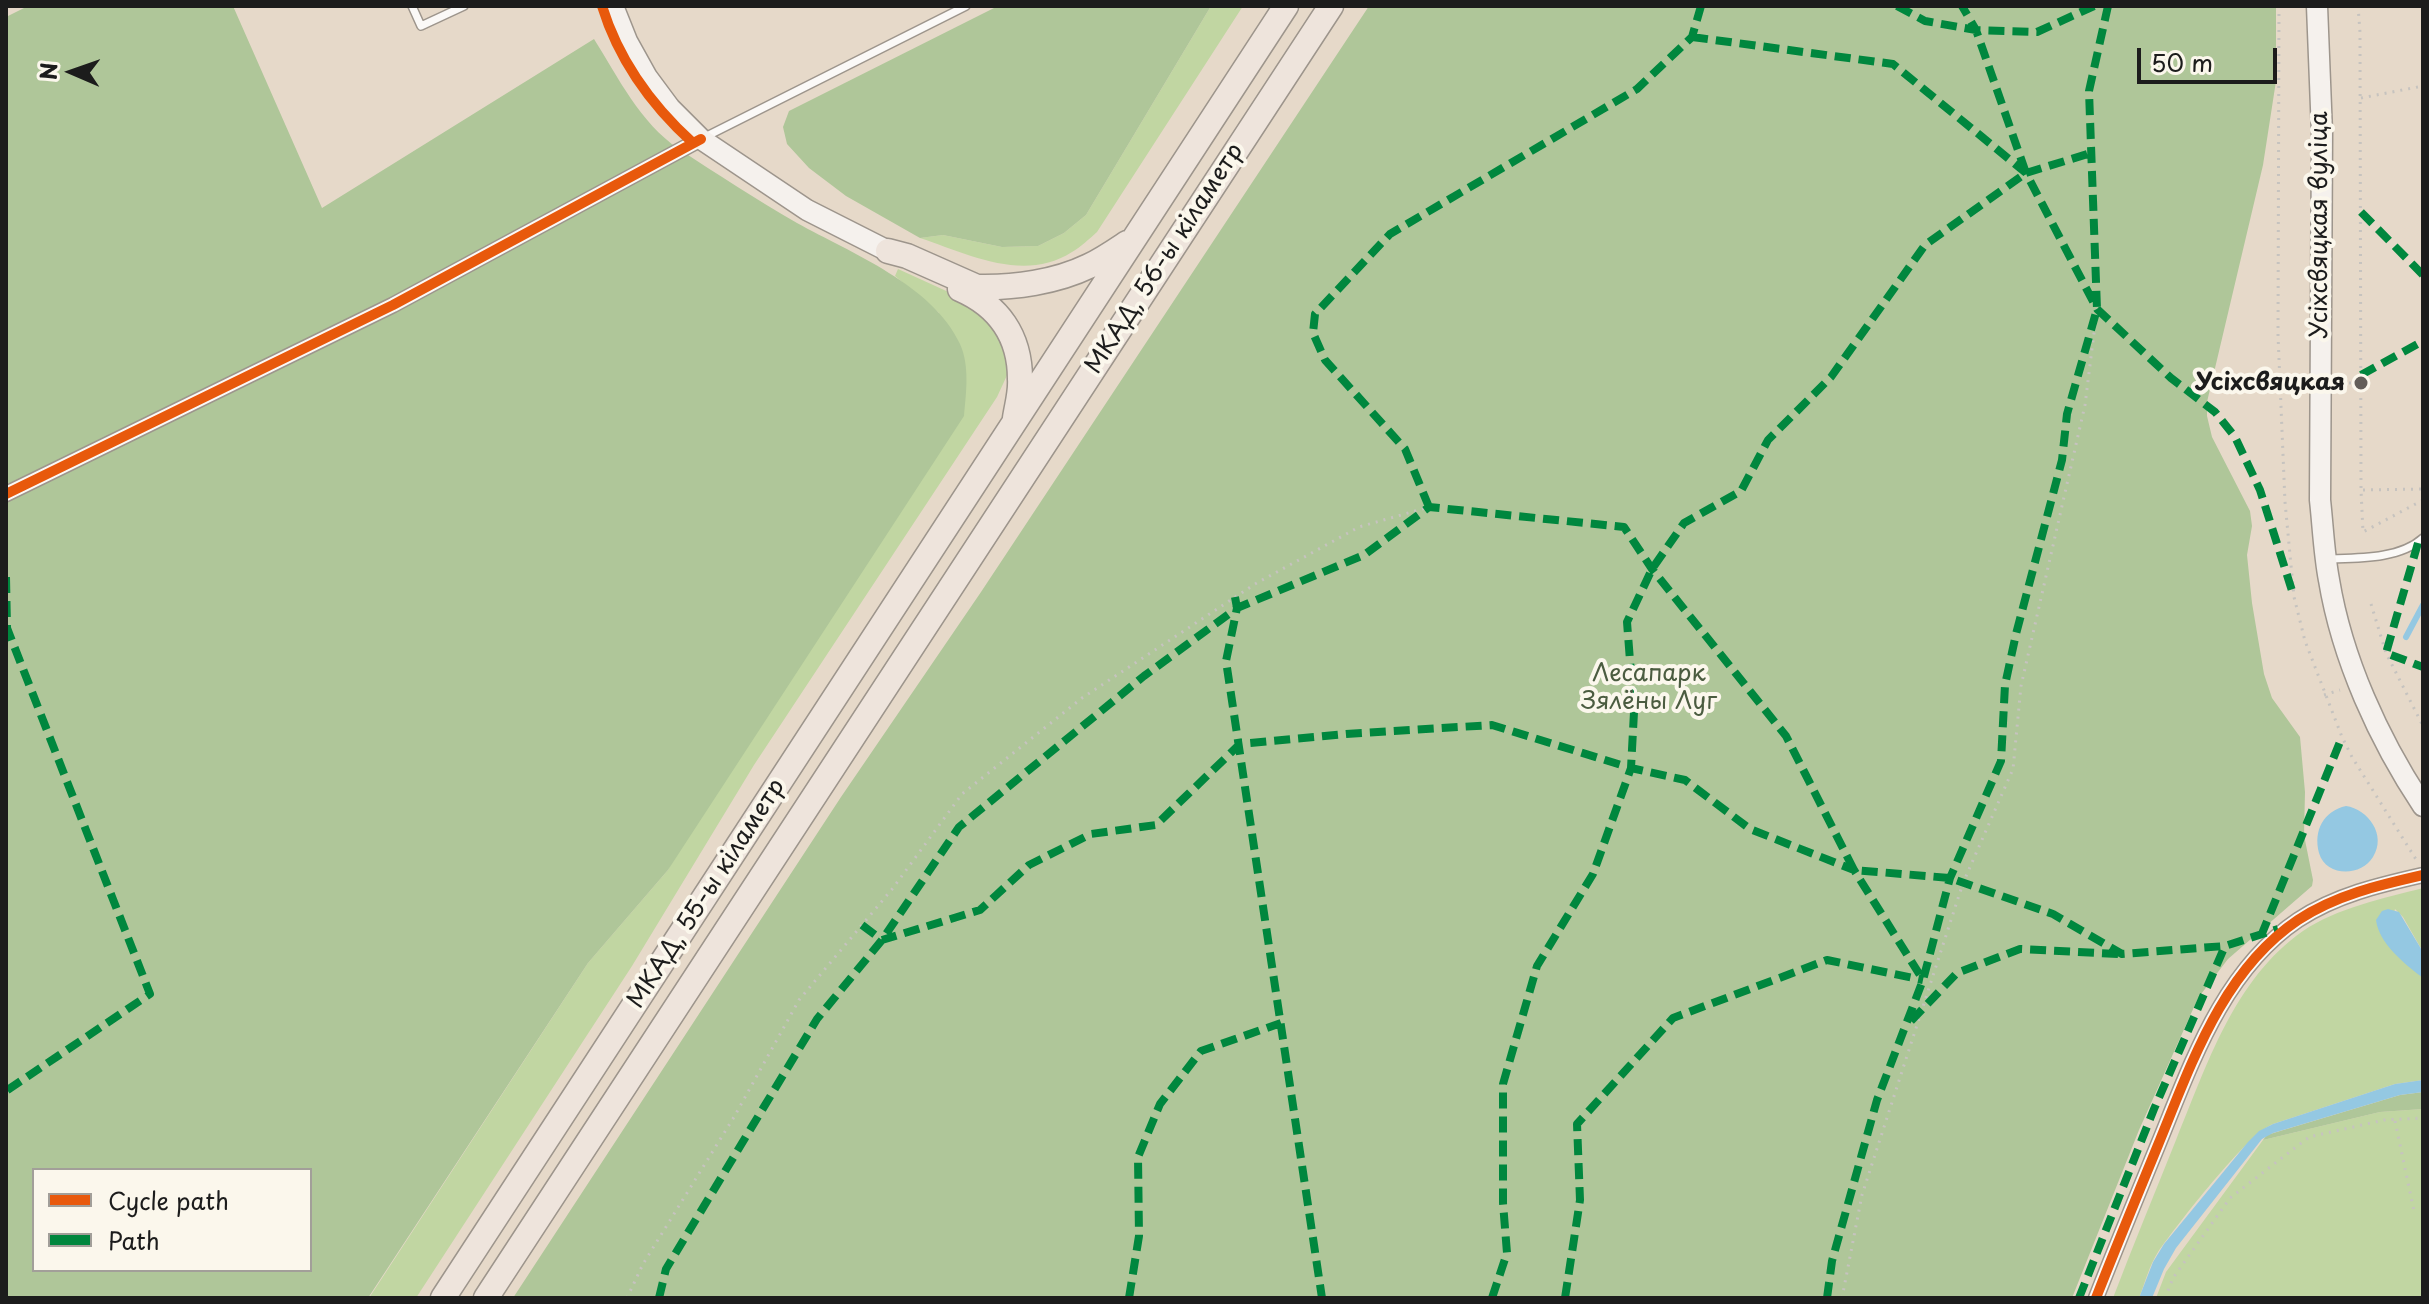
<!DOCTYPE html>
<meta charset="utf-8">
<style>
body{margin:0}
#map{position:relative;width:2429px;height:1304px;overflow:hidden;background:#e6d9c9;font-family:"Playpen Sans",sans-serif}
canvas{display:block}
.frame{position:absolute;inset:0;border:8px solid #1c1c1c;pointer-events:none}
.legend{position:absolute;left:32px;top:1168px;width:280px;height:104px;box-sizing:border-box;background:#fbf7ec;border:2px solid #a29f99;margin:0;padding:10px 14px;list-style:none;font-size:24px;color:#1c1c1c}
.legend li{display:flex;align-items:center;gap:16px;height:40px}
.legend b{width:40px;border:2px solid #a29f99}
.north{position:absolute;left:32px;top:32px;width:80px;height:80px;-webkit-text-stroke:6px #fbf7ec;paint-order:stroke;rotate:272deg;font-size:22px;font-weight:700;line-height:32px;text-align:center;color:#1c1c1c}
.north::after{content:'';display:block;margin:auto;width:28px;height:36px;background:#1c1c1c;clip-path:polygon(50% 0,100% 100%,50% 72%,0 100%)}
.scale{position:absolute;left:2137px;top:48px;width:140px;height:36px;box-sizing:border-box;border:4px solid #1c1c1c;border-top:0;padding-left:10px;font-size:24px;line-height:28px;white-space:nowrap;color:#1c1c1c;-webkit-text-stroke:6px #fbf7ec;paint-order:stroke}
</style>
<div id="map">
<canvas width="2429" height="1304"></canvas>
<div class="frame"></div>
<ul class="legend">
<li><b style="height:10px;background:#e8590c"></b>Cycle path</li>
<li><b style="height:10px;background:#00873e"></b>Path</li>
</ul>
<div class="north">N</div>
<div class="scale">50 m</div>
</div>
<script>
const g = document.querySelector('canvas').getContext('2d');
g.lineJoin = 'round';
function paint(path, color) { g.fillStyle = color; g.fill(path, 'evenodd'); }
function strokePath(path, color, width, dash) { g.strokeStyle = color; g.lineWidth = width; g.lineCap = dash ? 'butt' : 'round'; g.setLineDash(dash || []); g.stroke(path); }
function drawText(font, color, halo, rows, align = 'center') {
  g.font = font + ' "Playpen Sans",sans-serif'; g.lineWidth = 8; g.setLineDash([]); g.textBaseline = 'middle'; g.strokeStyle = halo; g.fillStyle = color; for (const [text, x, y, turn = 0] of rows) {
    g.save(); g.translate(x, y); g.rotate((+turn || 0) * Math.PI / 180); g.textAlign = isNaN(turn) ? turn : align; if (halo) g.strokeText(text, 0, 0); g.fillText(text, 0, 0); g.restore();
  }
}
paint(new Path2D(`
 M1211,6h32l-146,226c-8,7 -16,15 -25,20 -48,31 -104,2 -152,-14l23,-3 59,12 36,-1 26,-13 22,-18z
 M898,269l90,41 18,31 3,30 -12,26 -243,368 -122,201 -216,332h-47l219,-335 80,-93 271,-557 -44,-37z
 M2423,888v64l-20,-35 -8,-8 -8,34 36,35v102l-28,4 -122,40c-27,11 -96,101 -115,128 -9,14 -13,31 -19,46h-26c20,-53 42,-105 63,-158 31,-75 58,-161 127,-209 34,-23 81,-33 120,-43z
 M2423,1109v189h-267l10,-26 97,-132 117,-28z`), '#c1d6a2');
paint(new Path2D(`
 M28,6h205l89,202 272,-169c24,38 46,84 85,110 38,25 78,51 118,74 54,30 136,62 163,121 10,22 6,50 4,72l-296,454 -80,93 -220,335h-362v-1281zM34,1170h276v100h-276z
 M998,6h213l-125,209 -22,18 -26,13 -36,1 -59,-12 -23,3 -74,-42 -37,-28 -22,-24 -4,-17 6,-16z
 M1369,6h907v75l-13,84 -56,237v14l5,21 38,74 2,15 -5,29 5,48 12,71 8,24 28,39 5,55 -1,43 9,45 -1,6 -84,73 -30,39 -59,132 -67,168h-1559l328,-501 140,-205z
 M2423,1092v17l-43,3 -117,28 4,-5 13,-4 120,-36z`), '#afc699');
paint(new Path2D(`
 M2346,806c22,3 41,29 27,51 -12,20 -47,20 -54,-4 -6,-23 5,-42 27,-47z
 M2388,909l11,3 24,40v26c-18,-14 -44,-34 -47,-58l6,-9z
 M2423,1080v12l-23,3 -127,38 -11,6 -86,109 -12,21 -12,29h-13l14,-36 11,-18 84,-102 11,-11 14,-7 122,-40z`), '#94c8e2');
strokePath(new Path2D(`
 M2406,637l17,-32`), '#94c8e2', 6);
const service = new Path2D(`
 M412,6l9,20 43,-20
 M703,138l263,-132
 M2329,559c29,-1 71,0 94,-21`);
const minor = new Path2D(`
 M6,494l387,-189 308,-166
 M2096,1298c20,-51 41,-102 62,-153 33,-80 64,-174 140,-225 38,-25 81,-35 125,-45`);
const secondary = new Path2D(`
 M613,6l14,35 20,36 23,31 31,31 106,71 81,41
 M2317,6l5,127 -2,367c3,27 4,54 9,80 13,79 50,160 94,226`);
const trunk = new Path2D(`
 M888,251l19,5 70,31c37,1 79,-5 112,-21 13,-6 26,-15 38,-23
 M960,289c39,17 60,47 60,90 1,13 -3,26 -5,39
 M443,1298l843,-1292
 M486,1298l845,-1292`);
strokePath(service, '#9d958c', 10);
strokePath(minor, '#9d958c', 17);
strokePath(secondary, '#9d958c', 23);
strokePath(trunk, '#9d958c', 27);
strokePath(new Path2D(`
 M2279,6l-1,329 7,167 9,95 11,44 37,96 10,20 65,104
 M2358,6l2,26 1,458 2,42 60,-32
 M2361,98l62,-12
 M2341,383h20
 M2363,490l60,-1
 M2371,604l15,49 37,73
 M2324,695l16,-5
 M2395,1121l19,90
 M627,1298l16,-34 91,-147 65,-117 94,-112 69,-94 120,-96 173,-114 104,-57 70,-20
 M1842,1298l20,-103 101,-312 50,-114 8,-83 64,-281 12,-96
 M2165,1298l8,-20 57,-80 79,-61 75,-17 39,-2`), '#c6c3bf', 3, [2, 6]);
strokePath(service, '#fbf9f7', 7);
strokePath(minor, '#fbf9f7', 14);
strokePath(secondary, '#f5f1ed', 20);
strokePath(trunk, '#eee4dc', 24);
strokePath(new Path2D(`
 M1897,6l28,15 51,9 61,2 57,-26
 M1692,37l201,27 133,109 71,136 74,69 44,34 20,25 25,53 34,107
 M2026,173l65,-20
 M2361,212l62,63
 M2361,375l62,-34
 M1429,507l-24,-58 -80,-89 -12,-27 2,-19 75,-80 247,-145 55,-52 9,-31
 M2418,543l-32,110 37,14
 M6,577l1,51 143,366 -144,97
 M1235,597l2,11 -11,53 96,637
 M862,925l20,15 98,-30 49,-45 62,-31 65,-9 84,-81 106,-10 146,-9 139,43 54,12 65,49 104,41 69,110
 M2261,936l81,-199
 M1911,1021l46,-48 63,-24 98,5
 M659,1298l7,-29 151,-250 65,-79 77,-113 185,-151 93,-68 127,-53 65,-48 195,20 28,42 134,167 68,134 96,8 103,36 69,40 103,-8 53,-17
 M1129,1298l10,-62 -1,-79 22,-53 41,-53 80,-28
 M1492,1298l15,-45 -4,-50v-119l34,-118 56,-92 38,-106 3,-56 -7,-90 25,-53 32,-46 57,-32 27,-51 63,-63 94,-132 101,-72 -50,-143 -14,-24
 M1565,1298l15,-98 -3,-76 96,-106 154,-58 96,20
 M1827,1298l5,-37 45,-161 46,-120 27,-102 51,-117 4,-76 11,-51 46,-174 5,-46 30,-105 -8,-218 19,-85
 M2079,1298l75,-189 71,-163`), '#00873e', 8, [16, 8]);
strokePath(new Path2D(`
 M602,6c17,55 49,99 91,137
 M6,494l387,-189 308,-166
 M2096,1298c20,-51 41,-102 62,-153 33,-80 64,-174 140,-225 38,-25 81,-35 125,-45`), '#e8590c', 10);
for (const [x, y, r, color] of [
 [2361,383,8,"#635e59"]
]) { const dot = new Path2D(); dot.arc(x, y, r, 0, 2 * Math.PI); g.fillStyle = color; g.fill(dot); strokePath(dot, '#fbf7ec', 3); }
drawText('24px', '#1c1c1c', '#fbf7ec', [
 ["Усіхсвяцкая вуліца",2320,225,-90],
 ["МКАД, 56-ы кіламетр",1165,259,-57],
 ["МКАД, 55-ы кіламетр",707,894,-57]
]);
drawText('bold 24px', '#1c1c1c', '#fbf7ec', [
 ["Усіхсвяцкая",2345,383]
], 'right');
drawText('24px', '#4b5c40', '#fbf7ec', [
 ["Лесапарк",1649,674],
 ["Зялёны Луг",1649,702]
]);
</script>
